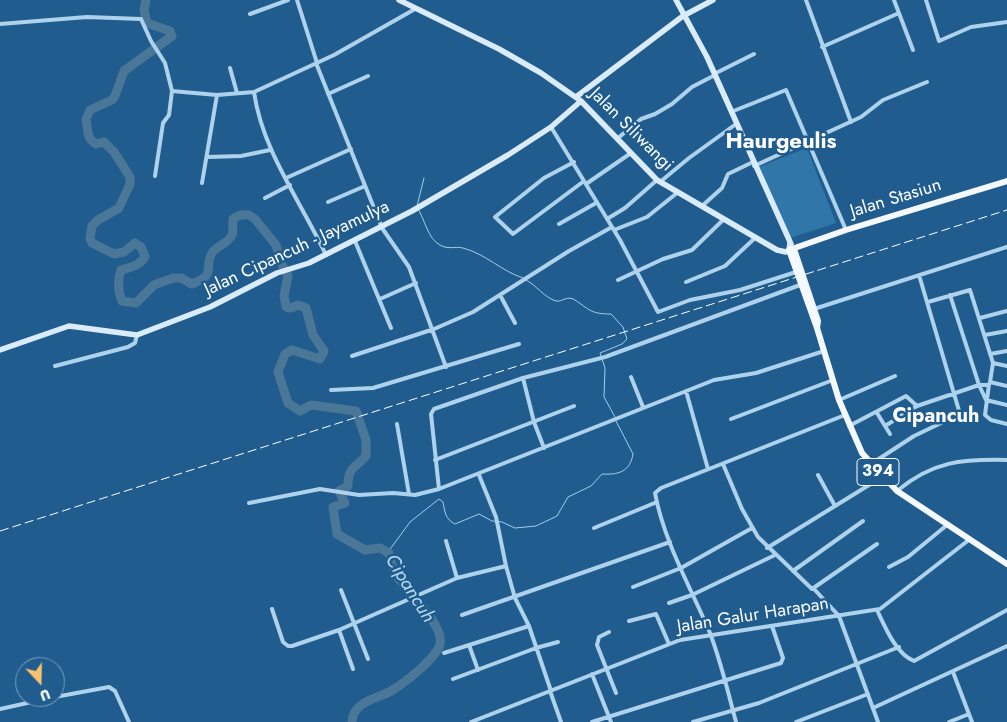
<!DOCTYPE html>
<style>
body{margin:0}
#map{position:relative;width:1007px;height:722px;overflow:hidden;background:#205d8e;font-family:Jost,sans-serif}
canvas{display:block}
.north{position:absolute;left:15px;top:657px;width:50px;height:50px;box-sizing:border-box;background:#205d8e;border:1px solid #799ebb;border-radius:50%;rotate:159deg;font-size:14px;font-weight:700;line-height:20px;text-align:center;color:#fff}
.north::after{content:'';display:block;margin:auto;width:18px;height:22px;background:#fac16f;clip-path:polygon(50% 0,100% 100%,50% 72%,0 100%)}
</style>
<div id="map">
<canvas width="1007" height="722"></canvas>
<div class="north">U</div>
</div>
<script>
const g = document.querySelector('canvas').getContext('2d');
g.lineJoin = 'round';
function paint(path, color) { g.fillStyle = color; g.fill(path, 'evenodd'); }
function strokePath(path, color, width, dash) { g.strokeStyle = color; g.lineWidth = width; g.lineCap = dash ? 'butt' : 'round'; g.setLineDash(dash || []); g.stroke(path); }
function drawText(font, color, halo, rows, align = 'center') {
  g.font = font + ' Jost,sans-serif'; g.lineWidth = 5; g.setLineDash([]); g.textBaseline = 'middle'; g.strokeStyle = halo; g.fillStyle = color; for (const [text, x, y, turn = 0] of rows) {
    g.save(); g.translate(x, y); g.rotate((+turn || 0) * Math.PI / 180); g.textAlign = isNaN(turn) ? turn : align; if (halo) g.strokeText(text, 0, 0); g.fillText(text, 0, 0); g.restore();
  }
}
paint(new Path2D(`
 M804,149l4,2 28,72 -46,15 -31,-71z`), '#3076a9');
strokePath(new Path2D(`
 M417,206l7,-28
 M418,209c7,11 10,30 22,36 8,5 16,1 23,3 23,6 38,23 60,30
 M526,280c10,5 19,18 30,21 7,1 11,-6 19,-1 15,10 16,14 36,14l12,13 4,12 -5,5 -22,9 1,3
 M602,359l3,9 -1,29 11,20
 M388,552l22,-30 29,-23 4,3c2,10 2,17 12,22l24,-10 13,7 10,1 13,6 21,-2 21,-10 11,-19 23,-11 11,-12c16,1 28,-2 31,-20l-17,-33`), '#a2ceed', 1);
strokePath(new Path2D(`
 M146,0l-2,10 3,13 23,8 2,5 -48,35 -9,25 -3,4 -22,10 -4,9 2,14 2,6 6,5 8,-2 10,10 16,25v7l-11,24 -21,12 -6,6 -2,12 2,5 22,11 10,-2 11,-9 6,4 4,10c-6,9 -14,10 -24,13 -4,11 -3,21 1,31l14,2 18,-18 19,-7h8l11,6c26,-10 11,-16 20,-31 4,-7 17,-10 20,-18 2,-4 0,-11 1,-16 5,-4 9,-5 16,-4l6,4 21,26 6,20 6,11 -4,20 2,11 5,1 7,-3 8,3 7,27 11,16 -4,8 -28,-9 -7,4 -7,18 10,31 12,8 11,-6 45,6 10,29v16c-11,13 -18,10 -18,30l-9,5 6,12 -12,4 4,27 28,16 15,-2 9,5c2,8 4,18 9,25 10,15 46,46 42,66 -3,14 -37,40 -49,47 -14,8 -38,10 -39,31`), '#4a7697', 9);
strokePath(new Path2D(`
 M297,0l20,63
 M806,0l45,122
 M894,0l19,50
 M926,0l13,41 32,-14 36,-5
 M250,14l38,-14
 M0,24l87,-7 54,2 10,22 14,22 7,28 -3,24 -6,8 -8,53
 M822,47l77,-34
 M316,63l66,165 27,39 37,100
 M230,68l7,25
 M714,74l40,-20
 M172,91l45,4 37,-3 80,-37 81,-46
 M254,92c8,58 47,110 72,163
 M328,94l40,-18
 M731,112l55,-22 60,140
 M551,127l69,113 38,72 32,-12 50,-10 56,-18
 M618,138l23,-19 14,-5 17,-10 20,-17 23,-12
 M208,157l33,-1 29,-6
 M574,162l-30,16 -49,39 18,17 71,-53
 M754,166l107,-49 22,-17 44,-18
 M286,178l65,-29
 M660,182l29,-24 47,-34
 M202,183l15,-88
 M586,184l45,-31
 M265,198l25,-13
 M328,202l37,-16
 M702,206l20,-18 6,-14 25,-12
 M607,219l18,-11 32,-28
 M559,224l37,-21
 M614,230l33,-13 30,-24
 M355,241l36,87
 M618,280l45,-21 29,-9 32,-31
 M686,282l39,-16 31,-29
 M800,285l-195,72 -82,21 -89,31 -3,5 8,75 275,-109 42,-7 68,-22
 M500,295l15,28
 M950,295l29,90 7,15 21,5
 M380,299l36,-16
 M928,302l42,-12 23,73 -3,19 17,4
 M814,309l193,-62
 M980,318l27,-7
 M985,335l22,-4
 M990,354l17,-3
 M352,356l82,-27 39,-17 96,-61 43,-24
 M993,363l14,3
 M55,366l73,-19 7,-4 2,-8
 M631,377l12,30
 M523,378l11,44 10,26
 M989,384l-4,31 6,5 16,4
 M331,390l42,-2 146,-44
 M686,391l22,78
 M839,400l56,-24
 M877,413l8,13 32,-20
 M731,419l102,-39
 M397,424l12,70
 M849,426l57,-30 11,10 62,-21h10
 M885,426l5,8
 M435,460l139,-54
 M723,464l19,45 16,28 54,52 65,-45
 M871,464l43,-28 46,-22 -41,-139
 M479,475l17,42 10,49 9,32 14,28 22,65
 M818,475l17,31
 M897,491c36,-30 65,-32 110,-31
 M249,503l71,-14 39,6 34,-2 22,2 24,-6
 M594,528l63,-26
 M446,541l11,37
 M767,548l115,-71
 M889,567l19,-10 39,-32
 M793,571l70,-50
 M633,587l48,-19 71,-40
 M814,589l25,27 39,106
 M341,590l27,69
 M669,603l23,-8 83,-40
 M272,609l11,33 5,4h4l47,-16 118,-52 49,-12
 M877,610c8,17 19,44 37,51l93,-51
 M462,615l208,-73
 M629,621l27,-7 13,30
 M339,630l14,39
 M609,632l-10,5 -2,8 19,48
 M469,645l9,25
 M444,653l85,-27
 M953,672l19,50
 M592,674l19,48
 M453,679l83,-31 22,-6
 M550,691l11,31
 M55,697l54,-10 6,4 14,31
 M873,708l134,-62
 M0,709l54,-12
 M471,722l209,-82 200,-31 90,-70
 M592,722l189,-59 2,-5 -11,-32
 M693,722l66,-19 140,-56
 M736,722c-8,-30 -15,-60 -26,-89 -19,-45 -46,-91 -55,-140l6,-5 184,-73
 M796,722l72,-28
 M949,722l20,-8`), '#aed2ec', 4);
strokePath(new Path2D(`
 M399,0l100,49 42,24 40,28 76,79 120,70 9,2 3,-2 1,-8
 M676,0l31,57 84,187
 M576,97l107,-81 30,-16
 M0,350l69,-24 68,9 73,-28 67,-34 32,-10 103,-52 96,-56 43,-28 30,-26`), '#daebf9', 5.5);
strokePath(new Path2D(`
 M1007,181l-161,49 -57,20 28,78 22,72 23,53 35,38 110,73
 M794,249l24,72 -1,7`), '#f4f9ff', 6);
strokePath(new Path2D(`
 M0,531l1007,-321`), '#fff', 1, [9, 4]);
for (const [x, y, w] of [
 [878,472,42]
]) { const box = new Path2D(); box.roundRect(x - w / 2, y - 13.5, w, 27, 4); g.fillStyle = '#205d8e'; g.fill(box); strokePath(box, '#fff', 1); }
drawText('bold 16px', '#fff', null, [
 ["394",878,472]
]);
drawText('18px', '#fff', '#205d8e', [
 ["Jalan Siliwangi",631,130,45],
 ["Jalan Stasiun",896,199,-17],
 ["Jalan Cipancuh - Jayamulya",297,249,-25],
 ["Jalan Galur Harapan",753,616,-9]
]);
drawText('italic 19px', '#badbf3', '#205d8e', [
 ["Cipancuh",409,589,58]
]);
drawText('bold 20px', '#fff', '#205d8e', [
 ["Cipancuh",936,417]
]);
drawText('bold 22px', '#fff', '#205d8e', [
 ["Haurgeulis",781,143]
]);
</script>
